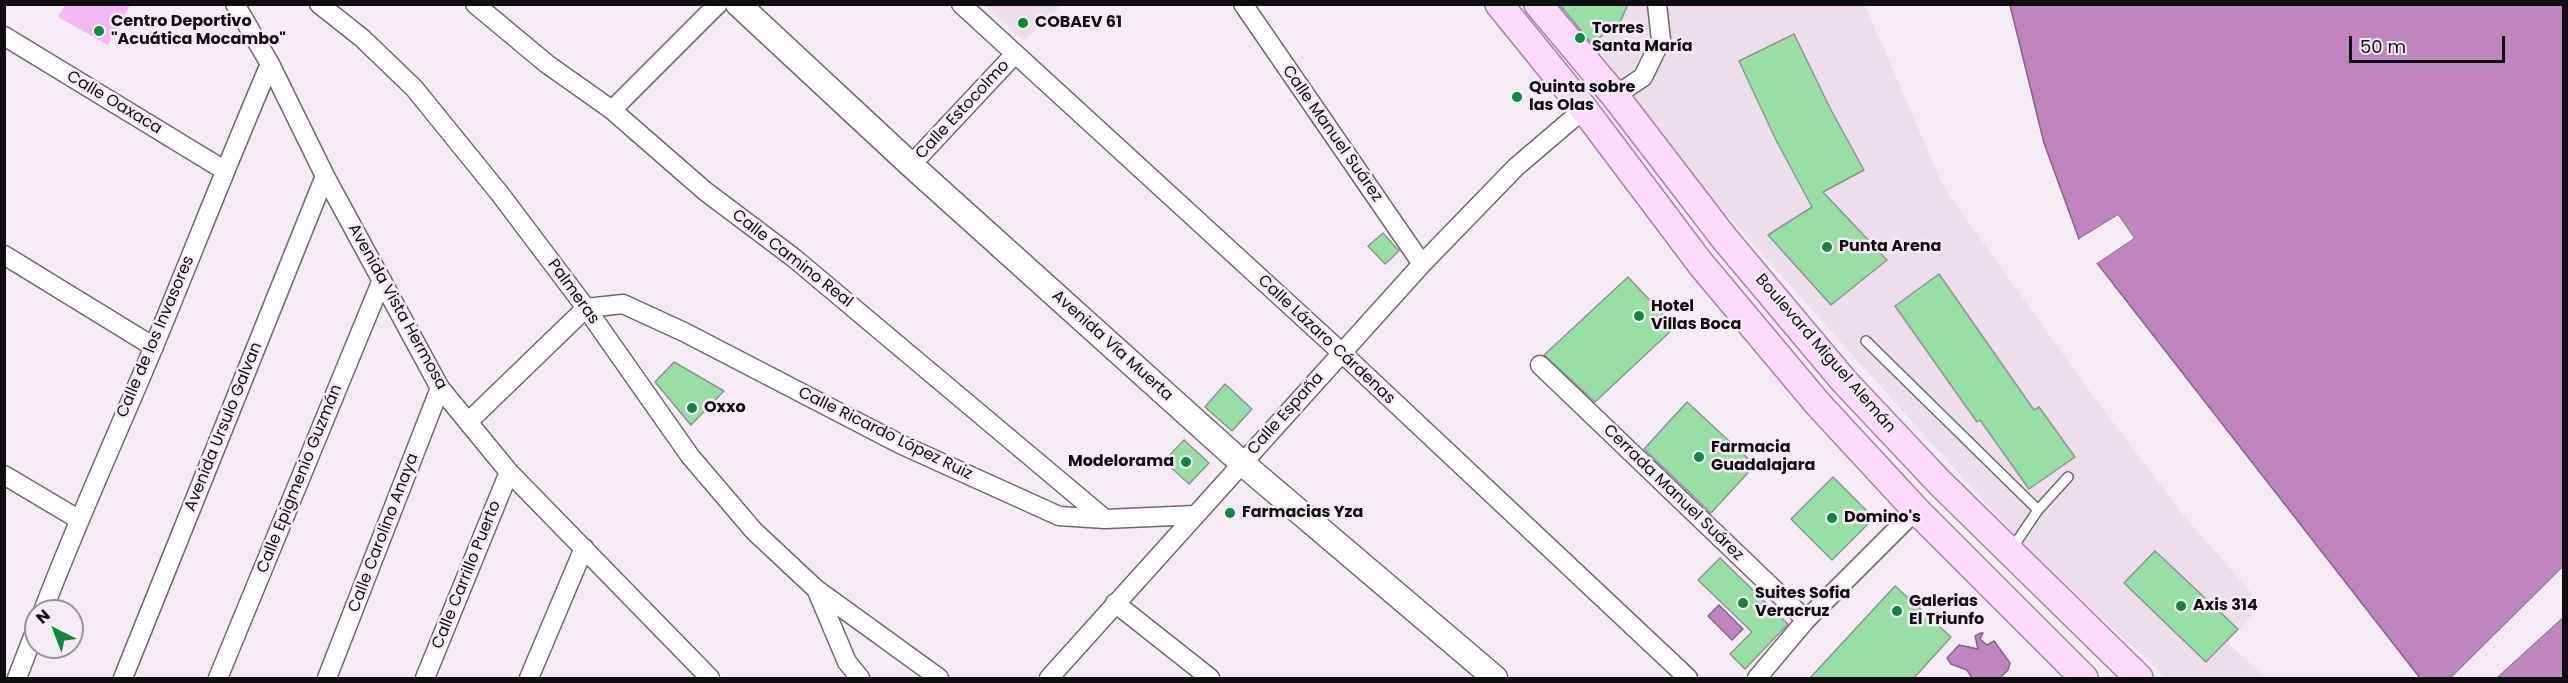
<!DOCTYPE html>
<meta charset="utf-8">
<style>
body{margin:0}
#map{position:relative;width:2568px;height:683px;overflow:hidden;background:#f5ebf4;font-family:Poppins,sans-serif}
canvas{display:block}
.frame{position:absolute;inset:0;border:6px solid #100d10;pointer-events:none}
.north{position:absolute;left:24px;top:599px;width:60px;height:60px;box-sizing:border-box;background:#f5ebf4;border:2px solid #999299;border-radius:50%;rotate:318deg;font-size:16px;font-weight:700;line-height:24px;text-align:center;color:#100d10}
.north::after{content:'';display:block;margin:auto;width:21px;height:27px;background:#10863f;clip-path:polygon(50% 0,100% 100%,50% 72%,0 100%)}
.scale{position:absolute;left:2349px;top:36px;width:156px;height:27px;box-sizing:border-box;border:3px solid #100d10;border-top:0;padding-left:8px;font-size:18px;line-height:21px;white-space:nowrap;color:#100d10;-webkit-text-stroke:4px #f5ebf4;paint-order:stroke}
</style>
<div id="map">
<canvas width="2568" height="683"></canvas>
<div class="frame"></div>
<div class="north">N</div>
<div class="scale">50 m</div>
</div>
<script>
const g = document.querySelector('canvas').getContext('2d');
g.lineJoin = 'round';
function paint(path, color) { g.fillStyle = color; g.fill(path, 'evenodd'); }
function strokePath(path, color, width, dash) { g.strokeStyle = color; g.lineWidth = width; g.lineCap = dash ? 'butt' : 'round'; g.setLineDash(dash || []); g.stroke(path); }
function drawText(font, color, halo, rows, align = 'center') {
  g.font = font + ' Poppins,sans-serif'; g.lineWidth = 5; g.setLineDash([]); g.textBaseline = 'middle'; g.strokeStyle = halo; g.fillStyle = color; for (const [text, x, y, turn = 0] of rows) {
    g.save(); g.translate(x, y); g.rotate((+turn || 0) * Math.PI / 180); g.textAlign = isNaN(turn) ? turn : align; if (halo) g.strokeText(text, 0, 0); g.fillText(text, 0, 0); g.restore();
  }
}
paint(new Path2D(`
 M984,5h78l-38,36z
 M1546,5h319l79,183 152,212 88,116 77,88 -33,39 38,35h-99l-134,-122 -396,-441z`), '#eddeec');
paint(new Path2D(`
 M65,5v-1l65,1 -22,40 -50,-28z`), '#f4b9f3');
const water = new Path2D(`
 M2010,5h553v562l-112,111h-31l-323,-415 37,-25 -16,-23 -39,24 -35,-96z
 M1719,605l24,24 -11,11 -24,-24z
 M2563,617v61h-67z
 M1981,633h2l-3,6 7,6 7,-4 16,22 -2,7 -8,8h-28l-5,-8 -16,-6 -4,-6 12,-13 19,4 -3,-13z`);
paint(water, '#bf85be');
strokePath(water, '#8a618a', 1.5);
paint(new Path2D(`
 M2118,215l16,23 -37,25 -2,-2 35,-24 -13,-18 -36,22 -2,-2z
 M2563,567l1,4 -109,107h-4z
 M2564,614l-1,3 -67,61h-3z`), '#f5ebf4');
const building = new Path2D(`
 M1559,4h69l-7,16 -29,24z
 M1794,34l37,76 33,60 -41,22 64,68 -56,45 -63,-70 44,-28 -36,-67 -37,-79z
 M1383,233l16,18 -14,13 -17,-18z
 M1939,274l95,136 5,-3 36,50 -46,32 -49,-69 -3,2 -82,-116z
 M1628,277l47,50 -80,75 -51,-47z
 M674,362l50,29 -33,34 -36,-43z
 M1225,384l27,25 -20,22 -27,-24z
 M1687,402l68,63 -44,48 -67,-64z
 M1184,440l25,23 -20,21 -25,-23z
 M1833,477l41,41 -42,42 -41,-41z
 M2155,551l83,78 -32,33 -82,-79z
 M1720,558l68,66 -43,45 -15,-15 22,-22 -54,-52z
 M1895,586l56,51 -37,41h-104z`);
paint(building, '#99dda7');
strokePath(building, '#8e968f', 1.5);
const lane = new Path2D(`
 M1866,341l172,169 -27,40
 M2038,510l30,-33`);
const street = new Path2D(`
 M235,4l35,60 55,112 115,212 69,84 201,206
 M319,4l43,34 52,50 86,106 86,114 104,148 64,75 62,58 123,89
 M475,4l72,60 65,46 93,81 89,67 311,261
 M961,4l381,349 346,325
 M1243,4l179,260
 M4,36l220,134
 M1615,96l28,-19 18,-37 -4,-36
 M612,110l106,-106
 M911,165l103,-110
 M4,255l150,92
 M586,308l37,-4 61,28 216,112 159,72 46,3 91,-4
 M1540,365l266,255
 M468,422l118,-114
 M4,475l74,44
 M817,591l30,71 13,16
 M1115,603l95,75
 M43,611c34,-90 74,-176 111,-265 39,-94 76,-189 116,-282
 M17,678l19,-49
 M123,678l202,-502
 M218,678l164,-398
 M327,678l113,-290
 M425,678l84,-206
 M529,678l55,-130
 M1049,678l373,-414 94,-97 68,-58
 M1757,678l49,-58 110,-110`);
const secondary = new Path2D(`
 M738,4l173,161 331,298 253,215`);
const primary = new Path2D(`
 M1499,4l85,105 116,154 118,141 98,106 168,168
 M1538,4l77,92 109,142 120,143 96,102 199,195`);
strokePath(lane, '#6f686f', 12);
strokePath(street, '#6f686f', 21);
strokePath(secondary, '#6f686f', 27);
strokePath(primary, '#a882a7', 30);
strokePath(lane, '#fff', 9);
strokePath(street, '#fff', 18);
strokePath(secondary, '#fff', 24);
strokePath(primary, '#fcdafb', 27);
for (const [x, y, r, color] of [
 [1023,23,6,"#10863f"],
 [99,31,6,"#10863f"],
 [1580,38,6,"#10863f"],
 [1517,97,6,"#10863f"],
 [1827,247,6,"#10863f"],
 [1639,316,6,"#10863f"],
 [692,408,6,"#10863f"],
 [1699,457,6,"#10863f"],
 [1186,462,6,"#10863f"],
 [1230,513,6,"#10863f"],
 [1832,518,6,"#10863f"],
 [1743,603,6,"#10863f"],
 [2181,606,6,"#10863f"],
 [1897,611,6,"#10863f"]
]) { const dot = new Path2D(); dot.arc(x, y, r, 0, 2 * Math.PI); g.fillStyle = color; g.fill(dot); strokePath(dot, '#f5ebf4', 2); }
drawText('bold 16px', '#100d10', '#f5ebf4', [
 ["Centro Deportivo",111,22],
 ["\"Acuática Mocambo\"",111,40],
 ["COBAEV 61",1035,23],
 ["Torres",1592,29],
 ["Santa María",1592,47],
 ["Quinta sobre",1529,88],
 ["las Olas",1529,106],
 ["Punta Arena",1839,247],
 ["Hotel",1651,307],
 ["Villas Boca",1651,325],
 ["Oxxo",704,408],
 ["Farmacia",1711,448],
 ["Guadalajara",1711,466],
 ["Modelorama",1174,462,"right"],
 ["Farmacias Yza",1242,513],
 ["Domino's",1844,518],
 ["Suites Sofia",1755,594],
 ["Veracruz",1755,612],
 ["Galerias",1909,602],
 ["El Triunfo",1909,620],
 ["Axis 314",2193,606]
], 'left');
drawText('16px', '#100d10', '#f5ebf4', [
 ["Calle Oaxaca",114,103,31],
 ["Calle Estocolmo",963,110,-47],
 ["Calle Manuel Suárez",1332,134,55],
 ["Calle Camino Real",792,259,38],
 ["Palmeras",573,292,54],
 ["Avenida Vista Hermosa",397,307,61],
 ["Calle de los Invasores",156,337,-67],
 ["Calle Lázaro Cárdenas",1326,340,43],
 ["Avenida Vía Muerta",1112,346,42],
 ["Boulevard Miguel Alemán",1825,354,49],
 ["Calle España",1286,414,-48],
 ["Avenida Ursulo Galvan",224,427,-68],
 ["Calle Ricardo López Ruiz",885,434,26],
 ["Calle Epigmenio Guzmán",300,479,-68],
 ["Cerrada Manuel Suárez",1673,493,44],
 ["Calle Carolino Anaya",384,533,-69],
 ["Calle Carrillo Puerto",467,575,-68]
]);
</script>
